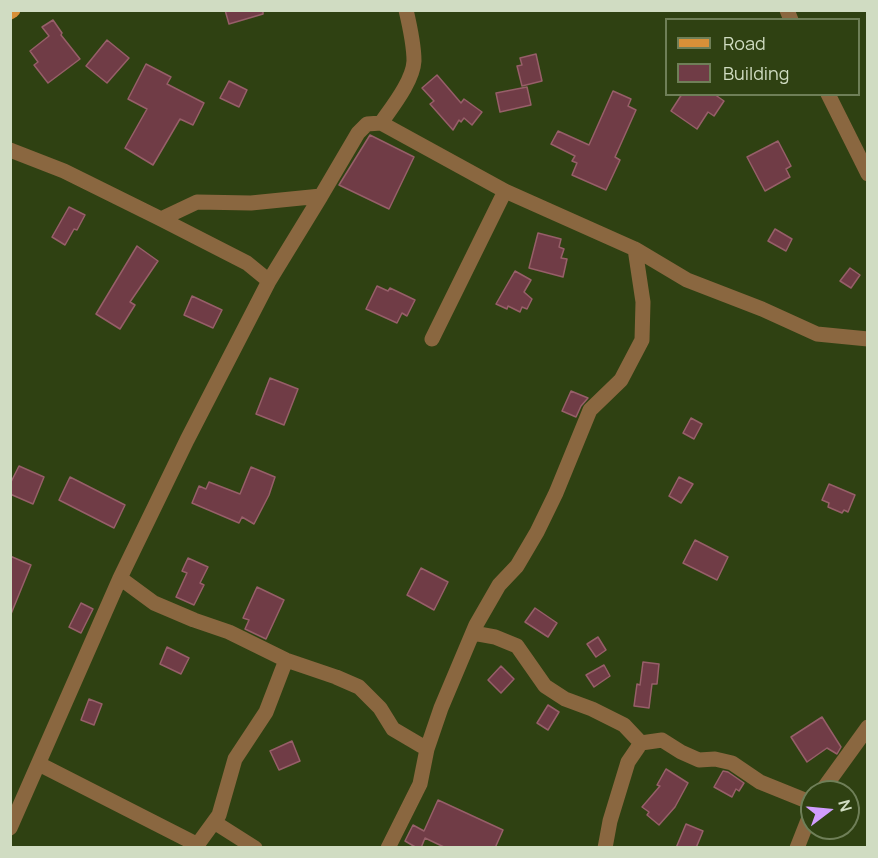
<!DOCTYPE html>
<style>
body{margin:0}
#map{position:relative;width:878px;height:858px;overflow:hidden;background:#2f4112;font-family:Manrope,sans-serif}
canvas{display:block}
.frame{position:absolute;inset:0;border:12px solid #d0dcc2;pointer-events:none}
.legend{position:absolute;left:665px;top:18px;width:195px;height:78px;box-sizing:border-box;background:#2f4112;border:2px solid #6f7f58;margin:0;padding:8px 10px;list-style:none;font-size:18px;color:#d0dcc2}
.legend li{display:flex;align-items:center;gap:12px;height:30px}
.legend b{width:30px;border:2px solid #6f7f58}
.north{position:absolute;left:800px;top:780px;width:60px;height:60px;box-sizing:border-box;background:#2f4112;border:2px solid #6f7f58;border-radius:50%;rotate:74deg;font-size:16px;font-weight:700;line-height:24px;text-align:center;color:#d0dcc2}
.north::after{content:'';display:block;margin:auto;width:21px;height:27px;background:#d19dfe;clip-path:polygon(50% 0,100% 100%,50% 72%,0 100%)}
</style>
<div id="map">
<canvas width="878" height="858"></canvas>
<div class="frame"></div>
<ul class="legend">
<li><b style="height:8px;background:#d89038"></b>Road</li>
<li><b style="height:16px;background:#703c46"></b>Building</li>
</ul>
<div class="north">N</div>
</div>
<script>
const g = document.querySelector('canvas').getContext('2d');
g.lineJoin = 'round';
function paint(path, color) { g.fillStyle = color; g.fill(path, 'evenodd'); }
function strokePath(path, color, width, dash) { g.strokeStyle = color; g.lineWidth = width; g.lineCap = dash ? 'butt' : 'round'; g.setLineDash(dash || []); g.stroke(path); }
const building = new Path2D(`
 M225,10h38v4l-34,10z
 M53,20l9,13 -1,2 19,24 -32,24 -14,-18 4,-3 -8,-11 19,-15 -7,-9z
 M107,40l22,18 -22,25 -21,-17z
 M536,54l6,27 -20,5 -5,-20 5,-1 -2,-7z
 M146,64l25,13 -4,7 37,19 -11,22 -13,-6 -27,46 -28,-17 22,-39 -19,-10z
 M437,75l24,28 3,-4 18,13 -10,13 -8,-7 -3,4 -2,-2 -6,10 -23,-26 4,-3 -12,-13z
 M229,81l18,9 -8,17 -19,-9z
 M527,87l4,18 -31,7 -4,-19z
 M613,91l18,8 -3,7 8,4 -21,47 5,3 -14,30 -34,-15 5,-12 -5,-2 3,-5 -24,-12 7,-13 31,14z
 M682,94h32l10,7 -10,15 -6,-4 -11,17 -26,-18z
 M370,135l44,22 -25,52 -50,-24z
 M778,141l13,25 -5,3 4,8 -25,14 -18,-34z
 M69,207l16,8 -8,15 -3,-1 -9,16 -13,-8z
 M775,229l17,10 -6,12 -18,-10z
 M538,233l23,6 -2,8 5,2 -3,9 6,1 -4,18 -34,-9z
 M137,246l21,15 -28,41 5,3 -15,24 -24,-15z
 M850,268l10,7 -9,13 -11,-7z
 M515,271l16,9 -7,12 8,7 -5,10 -5,-2 -2,5 -12,-6 -1,3 -11,-5z
 M377,286l11,5 2,-3 25,12 -8,16 -5,-3 -5,10 -31,-14z
 M192,296l30,14 -9,18 -29,-13z
 M270,378l28,11 -14,36 -28,-11z
 M571,391l17,7 -7,8 -5,11 -14,-6z
 M691,418l11,6 -8,15 -11,-6z
 M19,466l25,11 -11,27 -23,-10v-10z
 M251,467l24,10 -6,18 -15,29 -12,-7 -3,6 -47,-20 7,-17 7,3 3,-7 31,12z
 M70,477l55,28 -11,23 -55,-28z
 M679,477l14,7 -12,19 -12,-7z
 M829,484l26,11 -7,17 -4,-2 -2,3 -14,-6 1,-4 -7,-3z
 M695,540l33,17 -11,23 -34,-17z
 M10,556l21,9 -20,49 -1,-1z
 M188,558l20,9 -8,16 4,2 -10,20 -18,-8 11,-24 -5,-2z
 M421,568l27,14 -14,28 -27,-15z
 M257,587l27,13 -18,39 -21,-10 4,-9 -6,-2z
 M81,603l12,6 -12,24 -12,-6z
 M535,608l22,15 -9,14 -23,-15z
 M598,637l8,13 -10,7 -9,-13z
 M167,647l22,11 -8,16 -21,-10z
 M643,662l16,2 -2,20h-5l-3,24 -15,-2 3,-22 3,1z
 M604,665l6,11 -16,11 -8,-12z
 M501,666l13,13 -13,14 -13,-13z
 M89,699l13,5 -8,21 -13,-5z
 M548,705l11,7 -11,18 -11,-7z
 M822,717l19,30 -4,7 -10,-6 -20,14 -16,-25z
 M292,741l8,20 -21,9 -9,-19z
 M666,769l22,14 -13,24 -16,18 -12,-10 2,-3 -7,-5 18,-21 -3,-1z
 M723,771l5,1 16,11 -5,8 -3,-2 -4,8 -18,-10z
 M438,800l65,30 -8,18h-49l-21,-10 -4,10h-4l-12,-7 8,-16 11,6z
 M686,824l17,7 -7,17h-20z`);
paint(building, '#703c46');
strokePath(building, '#975f69', 1.5);
strokePath(new Path2D(`
 M787,10l4,10
 M828,94l40,80
 M381,123c11,-16 32,-42 33,-62 0,-16 -4,-34 -8,-51
 M10,150l54,21 97,48 86,44 22,18 -82,159 -67,138 -110,250
 M161,219l36,-17 54,1 70,-7 37,-63 9,-9 14,-1 124,68 130,58 52,31 75,29 55,25 51,5
 M269,281l52,-85
 M432,339l73,-148
 M120,578l34,25 40,17 35,12 57,28 50,17 23,10 21,21 13,21 34,20
 M473,633l22,4 22,9 28,40 20,13 27,10 32,16 17,18
 M39,764l157,80
 M821,792l47,-65
 M214,822l41,26
 M195,848l24,-33 16,-56 31,-47 20,-52
 M388,848l32,-64 7,-35 14,-41 35,-83 23,-40 18,-19 20,-34 19,-39 34,-83 31,-30 21,-40 1,-38 -8,-53
 M605,848l5,-27 18,-59 13,-19 21,-3 19,12 18,8 16,-1 17,4 28,19 52,21
 M797,848l15,-38`), '#8a6740', 15);
strokePath(new Path2D(`
 M10,12l3,-2`), '#d89038', 15);
</script>
